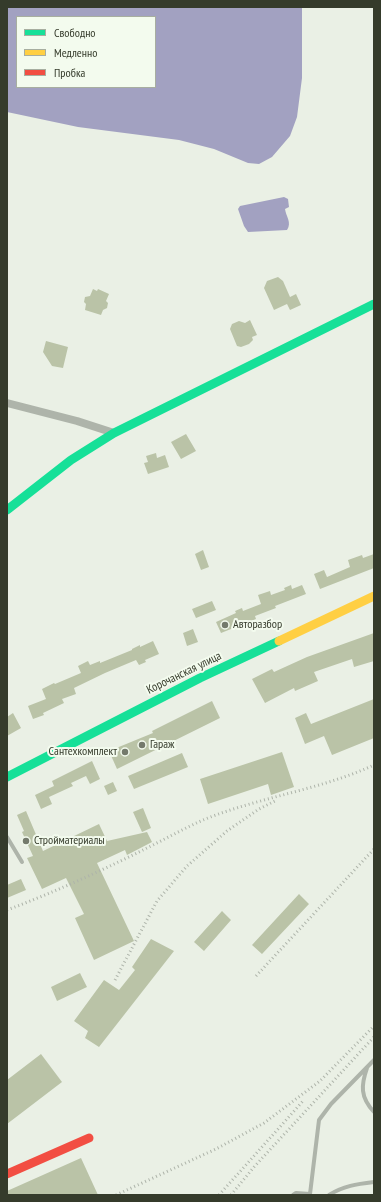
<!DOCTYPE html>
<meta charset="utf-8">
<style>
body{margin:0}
#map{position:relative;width:381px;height:1202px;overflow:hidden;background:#eaf0e5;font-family:"PT Sans Narrow",sans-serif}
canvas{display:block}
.frame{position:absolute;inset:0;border:8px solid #353b2b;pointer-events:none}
.legend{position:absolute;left:16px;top:16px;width:140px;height:72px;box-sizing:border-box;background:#f3fbee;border:1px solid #a7aea0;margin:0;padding:5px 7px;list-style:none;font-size:12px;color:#353b2b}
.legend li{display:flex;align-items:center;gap:8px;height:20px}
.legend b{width:20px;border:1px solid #a7aea0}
</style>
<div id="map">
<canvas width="381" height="1202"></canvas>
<div class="frame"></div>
<ul class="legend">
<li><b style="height:5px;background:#16e098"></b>Свободно</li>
<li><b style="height:5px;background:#ffcf43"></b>Медленно</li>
<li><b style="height:5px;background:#f24e42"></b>Пробка</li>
</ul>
</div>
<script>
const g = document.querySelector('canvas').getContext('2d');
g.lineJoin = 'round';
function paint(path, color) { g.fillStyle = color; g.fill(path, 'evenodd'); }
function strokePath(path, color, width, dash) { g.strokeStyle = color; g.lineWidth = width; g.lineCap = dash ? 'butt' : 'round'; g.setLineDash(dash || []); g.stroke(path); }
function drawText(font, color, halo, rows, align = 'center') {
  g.font = font + ' "PT Sans Narrow",sans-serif'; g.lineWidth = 4; g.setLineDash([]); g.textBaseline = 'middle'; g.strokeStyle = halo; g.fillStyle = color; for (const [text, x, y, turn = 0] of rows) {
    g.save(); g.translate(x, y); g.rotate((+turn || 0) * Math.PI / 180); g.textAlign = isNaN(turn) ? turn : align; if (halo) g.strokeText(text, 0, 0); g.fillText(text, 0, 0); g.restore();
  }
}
paint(new Path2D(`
 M7,7h295v71l-5,39 -7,19 -18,21 -13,7 -11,-1 -34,-14 -35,-9 -101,-13 -71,-15zM17,17h138v70h-138z
 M284,197l4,2 1,8 -4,2c1,8 7,13 2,21l-39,2 -4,-6 -6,-17 2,-3z`), '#a2a1c1');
paint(new Path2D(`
 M278,277l5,4 7,16 6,-3 5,11 -11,5 -3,-6 -13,6 -10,-22 3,-7z
 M93,289l4,2 1,-2 11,5 -3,7 2,2 -1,5 -4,2 -2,5 -16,-5 1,-6 -2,-2 1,-5 5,-1z
 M250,320l7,15 -5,2 1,3 -4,4 -8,3 -4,-1 -7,-17 2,-5 7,-3 6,2z
 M46,341l22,6 -5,21 -11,-2 -9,-14z
 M186,434l10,17 -15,8 -10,-17z
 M156,453l1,5 8,-3 4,12 -21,7 -4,-11 4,-1 -2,-6z
 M203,550l6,17 -8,3 -6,-16z
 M374,554v14l-54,21 -6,-15 10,-4 3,7 23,-10 -2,-7 14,-5 1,3z
 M291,585l1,4 10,-4 4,9 -31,12 1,2 -21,8 1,3 -35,14 -5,-11 20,-9 -1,-2 7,-3 1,3 18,-7 -3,-9 12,-4 1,4 14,-5 -1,-2z
 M212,601l4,9 -20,8 -4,-9z
 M193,629l5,13 -11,4 -4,-13z
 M374,633v28l-20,6 -2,-8 -38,13 4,9 -23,10 -1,-3 -29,15 -13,-24 20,-10 2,3 33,-15z
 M153,641l6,13 -14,6 1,2 -7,3 -3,-5 -31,13 -31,15 2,6 -14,5 2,4 -21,10 1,2 -11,4 -5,-13 18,-7 -4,-10 12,-6 1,1 26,-11 -3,-7 10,-5 2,4 10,-4v2l32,-13v-1l8,-4v2z
 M374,699v39l-42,17 -8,-19 -19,8 -10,-26 11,-5 5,11z
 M212,701l8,17 -103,51 -8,-18 44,-18 -1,-2z
 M13,713l8,15 -14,8v-19z
 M282,752l12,35 -23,8 -3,-11 -60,20 -8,-25z
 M182,753l6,14 -54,22 -6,-13z
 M92,761l8,18 -10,5 -4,-8 -15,7 2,3 -24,11 3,7 -11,5 -6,-14 19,-9 -2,-5z
 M113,782l4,9 -9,4 -4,-9z
 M143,808l8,20 -9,4 -9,-20z
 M26,811l17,40 56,-27 8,17 40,-9 5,10 -25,13 -2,-5 -28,13 37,78 -40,19 -19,-42 9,-4 -18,-36 -24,11 -15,-31 6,-2 -11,-24 2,-1 -7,-16z
 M21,879l5,11 -19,8v-13z
 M299,894l10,10 -47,50 -10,-9z
 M222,911l9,9 -27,31 -10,-9z
 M151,939l23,12 -75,96 -14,-9 3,-7 -14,-10 30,-41 15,10 16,-20 -3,-3z
 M80,973l7,14 -30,14 -6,-14z
 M41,1054l21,28 -55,42v-44z
 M81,1158l17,37h-91v-4z`), '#bac3a7');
strokePath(new Path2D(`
 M7,837l15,25
 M367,1068c-6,17 -7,29 7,44
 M293,1195l3,-2 14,1 9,-74 12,-16 43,-44
 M329,1195c14,-9 28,-11 45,-13`), '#aeb4aa', 4);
strokePath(new Path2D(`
 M7,403l70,18 37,12`), '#aeb4aa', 8);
strokePath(new Path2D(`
 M7,510l64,-50 43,-27 260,-129
 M7,777l193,-99 79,-37`), '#16e098', 9);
strokePath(new Path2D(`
 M279,641l95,-45`), '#ffcf43', 9);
strokePath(new Path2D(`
 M7,1174l82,-36`), '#f24e42', 9);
strokePath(new Path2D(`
 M7,910c48,-18 96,-40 142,-63 18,-9 36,-19 54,-27 56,-23 117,-30 171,-55
 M256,976l118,-127
 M115,980l42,-79 30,-35 40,-35 32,-22 16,-8
 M116,1195l100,-46 48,-26 56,-42 54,-55
 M219,1195l85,-95
 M231,1195l23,-28 120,-130`), '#aeb4aa', 3, [1, 3]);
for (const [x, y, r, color] of [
 [225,625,4,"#747a6c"],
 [142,745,4,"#747a6c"],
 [125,752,4,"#747a6c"],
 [26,841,4,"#747a6c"]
]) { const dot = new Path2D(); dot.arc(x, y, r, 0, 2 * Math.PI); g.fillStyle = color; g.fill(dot); strokePath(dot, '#f3fbee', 1.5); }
drawText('12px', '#353b2b', '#f3fbee', [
 ["Авторазбор",233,625],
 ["Гараж",150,745],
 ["Сантехкомплект",117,752,"right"],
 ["Стройматериалы",34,841]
], 'left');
drawText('12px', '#353b2b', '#f3fbee', [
 ["Корочанская улица",184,673,-26]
]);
</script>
